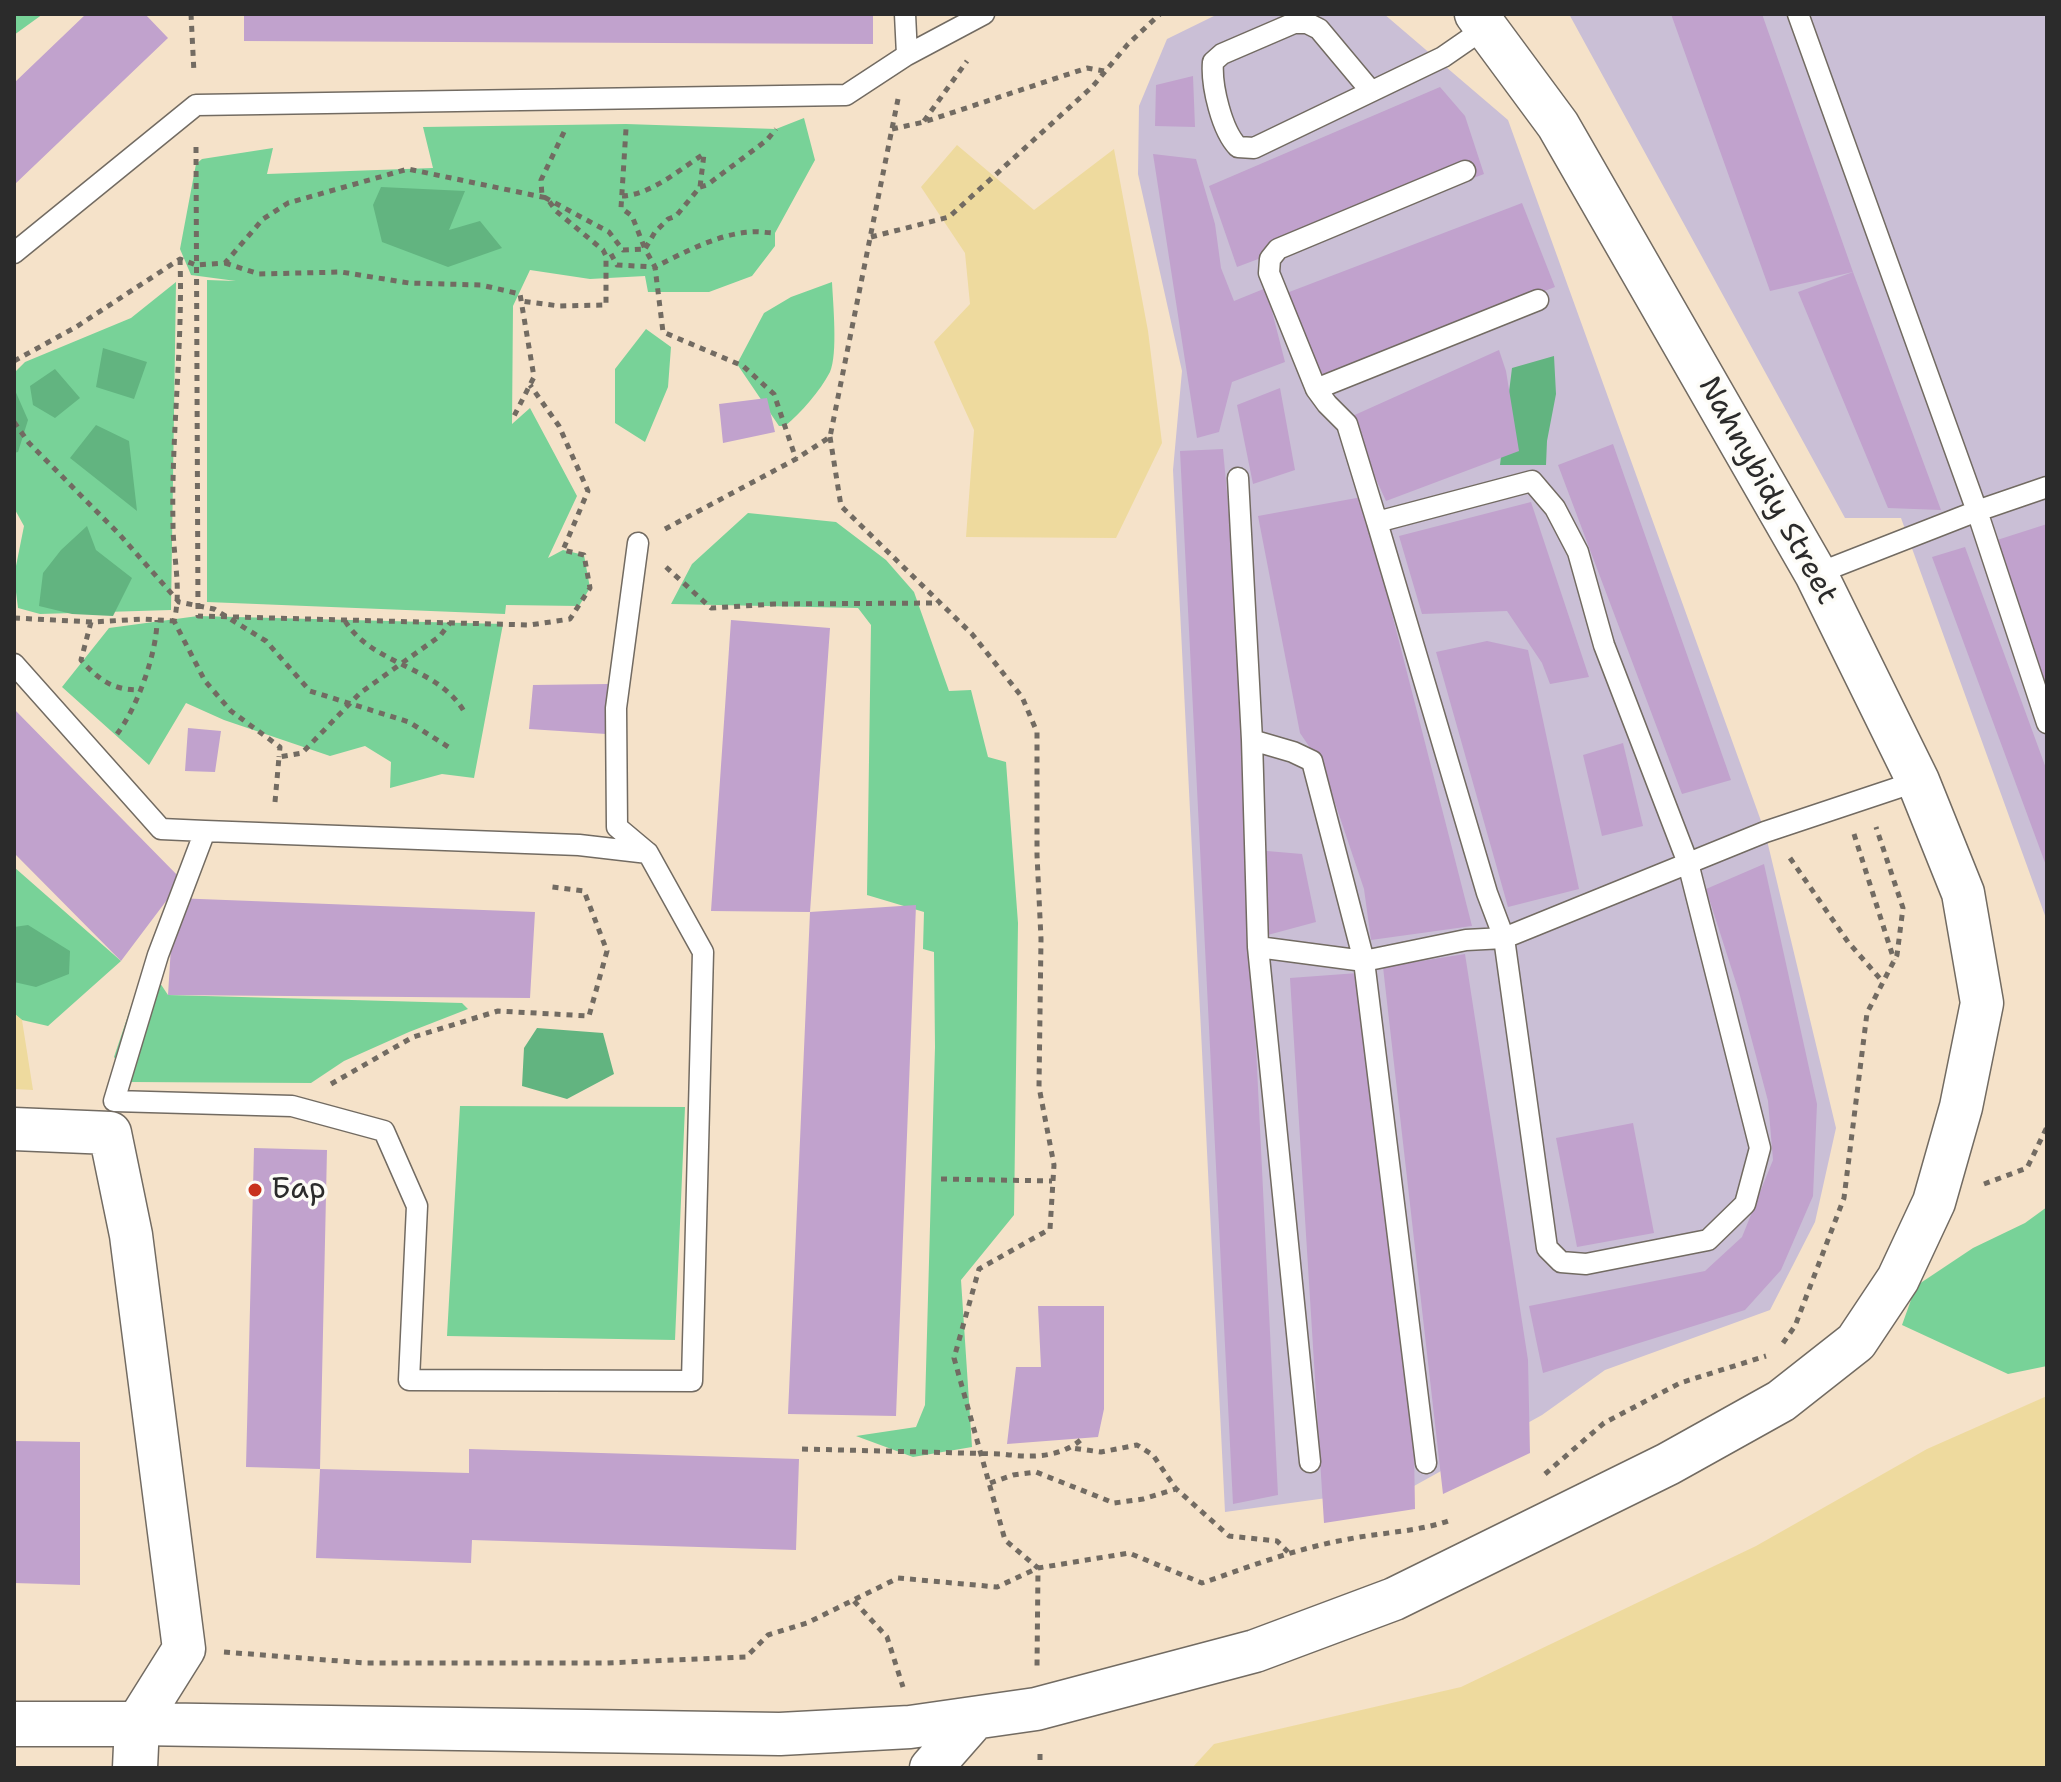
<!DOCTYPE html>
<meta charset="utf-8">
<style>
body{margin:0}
#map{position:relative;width:2061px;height:1782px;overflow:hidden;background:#f5e2c9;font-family:"Shantell Sans",sans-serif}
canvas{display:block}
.frame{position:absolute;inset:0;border:16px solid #2b2b2b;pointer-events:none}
</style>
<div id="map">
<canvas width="2061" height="1782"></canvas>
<div class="frame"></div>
</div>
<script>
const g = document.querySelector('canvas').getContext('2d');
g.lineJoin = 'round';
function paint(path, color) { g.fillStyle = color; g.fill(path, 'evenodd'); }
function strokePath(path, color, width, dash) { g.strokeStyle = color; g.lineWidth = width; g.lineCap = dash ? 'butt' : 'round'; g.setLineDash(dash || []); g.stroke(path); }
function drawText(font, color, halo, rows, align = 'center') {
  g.font = font + ' "Shantell Sans",sans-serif'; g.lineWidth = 7; g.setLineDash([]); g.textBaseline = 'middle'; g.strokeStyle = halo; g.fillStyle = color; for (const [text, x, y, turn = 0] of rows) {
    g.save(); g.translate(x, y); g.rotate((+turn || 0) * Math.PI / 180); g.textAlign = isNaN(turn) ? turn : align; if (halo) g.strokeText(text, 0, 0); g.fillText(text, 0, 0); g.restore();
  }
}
paint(new Path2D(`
 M1218,14h166l124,106 257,712 71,296 -21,94 -45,88 -165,60 -63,45 -128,71 -189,26 -52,-1042 9,-99 -44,-197 1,-68 28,-67z
 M1569,14h478v907l-146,-403h-56z`), '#cabfd6');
paint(new Path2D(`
 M14,14h29l-29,21z
 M804,118l11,42 -40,73v13l-23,30 -43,16h-61l-3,-16 -55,3 -60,-9 -17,36 -1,118 18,-16 47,88 -29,62 15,-8 21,5 6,33 -11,18 -73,-1 -1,9 -298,-12v-322l29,1 -45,-6 -11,-26 16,-85 6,-5 71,-11 -6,26 166,-6 -10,-41 203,-3 150,5z
 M176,282l-5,328 -131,4 -22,-6 -4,-32 10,-50 -10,-18v-135l11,-11 106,-44z
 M832,282c1,21 6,72 -2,90 -10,19 -29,41 -45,54h-6l-42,-62 27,-51 27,-16z
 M646,329l25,18 -3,40 -23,55 -30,-19v-54z
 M748,513l88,9 50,38 28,32 35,99 22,-1 17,67 18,5 12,161 -4,292 -53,65 11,167 -59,10 -57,-21 60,-9 9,-22 10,-358 -1,-95 -11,-3 1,-37 -57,-17 4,-270 -13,-17 -187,-4 21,-40z
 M198,616l305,8 -29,154 -32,-4 -52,14 1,-26 -26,-16 -35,10 -106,-36 -38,-17 -37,62 -87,-78 47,-59z
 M14,867l107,94 -73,65 -26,-6 -8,-6z
 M146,962l22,33 294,8 6,6 -59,23 -65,29 -33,22 -181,-1 -16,-25z
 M460,1106l225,1 -10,233 -228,-4z
 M2047,1207v159l-39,8 -106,-49 14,-39 57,-38 52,-25z`), '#78d298');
paint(new Path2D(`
 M381,187l84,4 -16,39 31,-9 22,27 -54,19 -66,-25 -9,-37z
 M103,348l44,14 -13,37 -38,-12z
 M1554,356l2,38 -9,47 -1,24h-46l12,-97z
 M55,369l25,29 -25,20 -22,-13 -3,-19z
 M14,388l14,32 -10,32 -4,1z
 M96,425l33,16 8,70 -67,-53z
 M87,526l9,24 36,28 -19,38 -41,-2 -33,-8 4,-33 18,-23z
 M28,925l42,26 -1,23 -33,13 -22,-5v-55z
 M537,1028l66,5 11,41 -47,25 -45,-13 2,-38z`), '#62b480');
paint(new Path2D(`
 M957,145l77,65 80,-61 34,182 14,112 -46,95 -150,-1 8,-107 -40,-88 36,-38 -5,-51 -44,-66z
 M14,1013l8,7 11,70 -19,-1z
 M2047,1396v372h-855l22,-24 247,-57 295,-141 171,-97z`), '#eeda9e');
paint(new Path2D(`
 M86,14h59l23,24 -154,147v-102z
 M244,14h629v30l-629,-3z
 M1671,14h91l91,258 -83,19z
 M1193,76l2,51 -40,-1 1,-41z
 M1440,87l25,29 19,58 -247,93 -28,-81z
 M1153,154l43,5 19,65 6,44 13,33 32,-13 19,74 -53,20 -13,50 -22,6z
 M1522,203l33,84 -237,91 -34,-84z
 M1853,272l88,238 -53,-2 -90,-216z
 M1499,350l7,21 13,80 -133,50 -38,-83z
 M1280,388l15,82 -42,14 -16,-79z
 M767,398l8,34 -52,11 -4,-39z
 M1613,444l118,336 -49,14 -124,-329z
 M1223,449l18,199 6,216 31,631 -45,9 -53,-1053z
 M1362,497l110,429 -101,14 -7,-51 -41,-122 -23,-34 -42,-217z
 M1531,502l58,175 -39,7 -8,-21 -35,-52 -85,3 -23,-78z
 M2047,524v171l-53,-154z
 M1965,547l82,224v97l-115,-311z
 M731,620l99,8 -20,284 -99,-1z
 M1487,641l41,9 51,239 -71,18 -72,-255z
 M608,684l-2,50 -77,-5 4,-44z
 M14,709l168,171 -61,81 -107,-108z
 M188,728l33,3 -6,41 -30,-1z
 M1623,743l20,83 -41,10 -19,-81z
 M1255,850l47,4 14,68 -52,14z
 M1764,864l53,240 -4,92 -32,74 -36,40 -202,63 -14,-67 176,-35 37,-34 31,-77 -5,-59 -29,-109 -33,-103z
 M174,898l361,14 -5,86 -362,-3z
 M916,905l-20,511 -108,-2 22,-502z
 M1465,954l63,406 2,93 -87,41 -60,-527z
 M1358,973l56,478 1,58 -91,14 -34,-545z
 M1633,1123l21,110 -77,14 -21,-109z
 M254,1148l73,2 -7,319 149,4v-24l330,10 -3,91 -324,-10 -1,23 -155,-5 4,-89 -74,-2z
 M1038,1306h66v103l-6,28 -91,7 9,-77h25z
 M14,1441l66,1v143l-66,-2z`), '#c1a2cd');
const service = new Path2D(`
 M905,14l2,41
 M1798,14l179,497 70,212
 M1370,90l-51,-61 -12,-6h-13l-72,31 -9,8c-2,24 9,69 25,85l16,1 189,-91 42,-29
 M1465,171l-187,78 -8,10 -1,14 47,116 222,-89
 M14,253l182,-148 650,-10 61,-40 77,-41
 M1316,389l11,15 20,20 30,98
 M1238,478l14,262 6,207 52,515
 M1532,481l23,27 23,44 26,93 84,218 72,285 -15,56 -37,36 -122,24 -25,-2 -14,-14 -43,-310 -17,-45 -110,-371z
 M638,543l-22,165 1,119 31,26
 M1816,574l161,-63 70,-24
 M14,664l147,165 44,2 374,14 69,8 55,99 -11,429 -283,-1 8,-174 -33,-75 -92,-25 -178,-5 44,-146 47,-124
 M1252,740l41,12 19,9 52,200 62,502
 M1258,947l106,14 102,-21 38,-2 261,-106 153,-51`);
const minor = new Path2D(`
 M14,1129l96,4 21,102 53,414 -47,75
 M137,1724l643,10 130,-7 126,-18 219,-58 139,-52 274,-135 113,-63 75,-59 42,-63 36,-77 27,-95 21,-104 -19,-110 -45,-112 -102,-207 -258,-449 -82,-111
 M931,1768l44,-50`);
const tertiary = new Path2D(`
 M14,1724h123l-2,44`);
strokePath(service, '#726b62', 23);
strokePath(minor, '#726b62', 45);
strokePath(tertiary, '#726b62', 47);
strokePath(new Path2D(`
 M191,14l3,59
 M924,121l43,-60
 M892,129l32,-7 163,-54 17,3
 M564,132l-23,48 1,16 67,36 14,18 22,-1 -13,-33 -11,-8 5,-79
 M196,147l2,469 332,9 40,-6 20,-31 -6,-33 -21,-5 25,-59 -29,-65 -29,-41
 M700,187l7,-2 60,-45 9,-11
 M622,196c29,-1 58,-27 82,-42l-4,33 -24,29 -8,3 -13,13 -10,17 10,18c28,-14 63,-33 95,-35 8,-1 17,1 25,1
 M871,237l78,-20 144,-131 35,-42 32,-30
 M611,254l6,11 38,2 8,65 80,34 31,28 22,65
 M180,259c3,88 -9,177 -7,265 0,33 9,65 1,97l31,60 26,30 49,36 -1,10
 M225,263l34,11 82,-2 68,11 72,2 39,9 14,83 -21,41
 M14,361l62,-34 104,-68 16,6 29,-2 38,-44 25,-16 120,-34 139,29 9,13 47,39 3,6v49l-47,1 -38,-5
 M14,422l15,21 91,92 59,67 35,7 52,32 44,50 99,31 44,28
 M830,437l11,69 131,128 50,63 15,35v123l4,84 -2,148 15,78 -4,64 -71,40 -25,89 51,182 33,28 -1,99
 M665,529l131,-70 34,-22 68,-338
 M666,567l45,41 63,-4 166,-1
 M14,618l79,4 50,-3 31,2
 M345,621c28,45 94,45 120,92
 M91,622l-10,38c17,19 31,30 58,30
 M117,734c20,-26 40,-81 40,-114
 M275,802l4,-45 23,-4 58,-60 80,-57 10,-13
 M1854,834l40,126
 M1790,858l58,84 35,40
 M331,1084l82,-47 85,-26 91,5 18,-65 -23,-60 -32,-4
 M941,1179l111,2
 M1984,1184l43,-16 20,-41
 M1783,1343l12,-17 49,-128 23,-185 30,-58 6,-47 -27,-81
 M802,1449l201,5c28,4 58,4 80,-16
 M1545,1474l59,-51 76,-40 86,-27
 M990,1483l23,-8 23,-3 78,31 29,-4 33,-10 -23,-34 -16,-10 -36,7 -29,-4
 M1174,1487l55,49 48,5 11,11
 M854,1601l33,36 16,50
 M224,1652l141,11h240l141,-6 22,-22 39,-12 91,-45 99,9 41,-19 91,-15 73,30c49,-17 96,-35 147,-44 35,-7 68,-7 102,-19
 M1040,1754v14`), '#726b62', 5, [6, 6]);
strokePath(service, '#fff', 20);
strokePath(minor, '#fff', 42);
strokePath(tertiary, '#fff', 44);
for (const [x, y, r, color] of [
 [255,1190,8,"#c8321e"]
]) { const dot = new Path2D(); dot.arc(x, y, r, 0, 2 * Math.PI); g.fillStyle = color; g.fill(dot); strokePath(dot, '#fdfcf7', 3); }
drawText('30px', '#2b2b2b', '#fdfcf7', [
 ["Nahnybidy Street",1767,491,61]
]);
drawText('30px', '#2b2b2b', '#fdfcf7', [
 ["Бар",271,1190]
], 'left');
</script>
